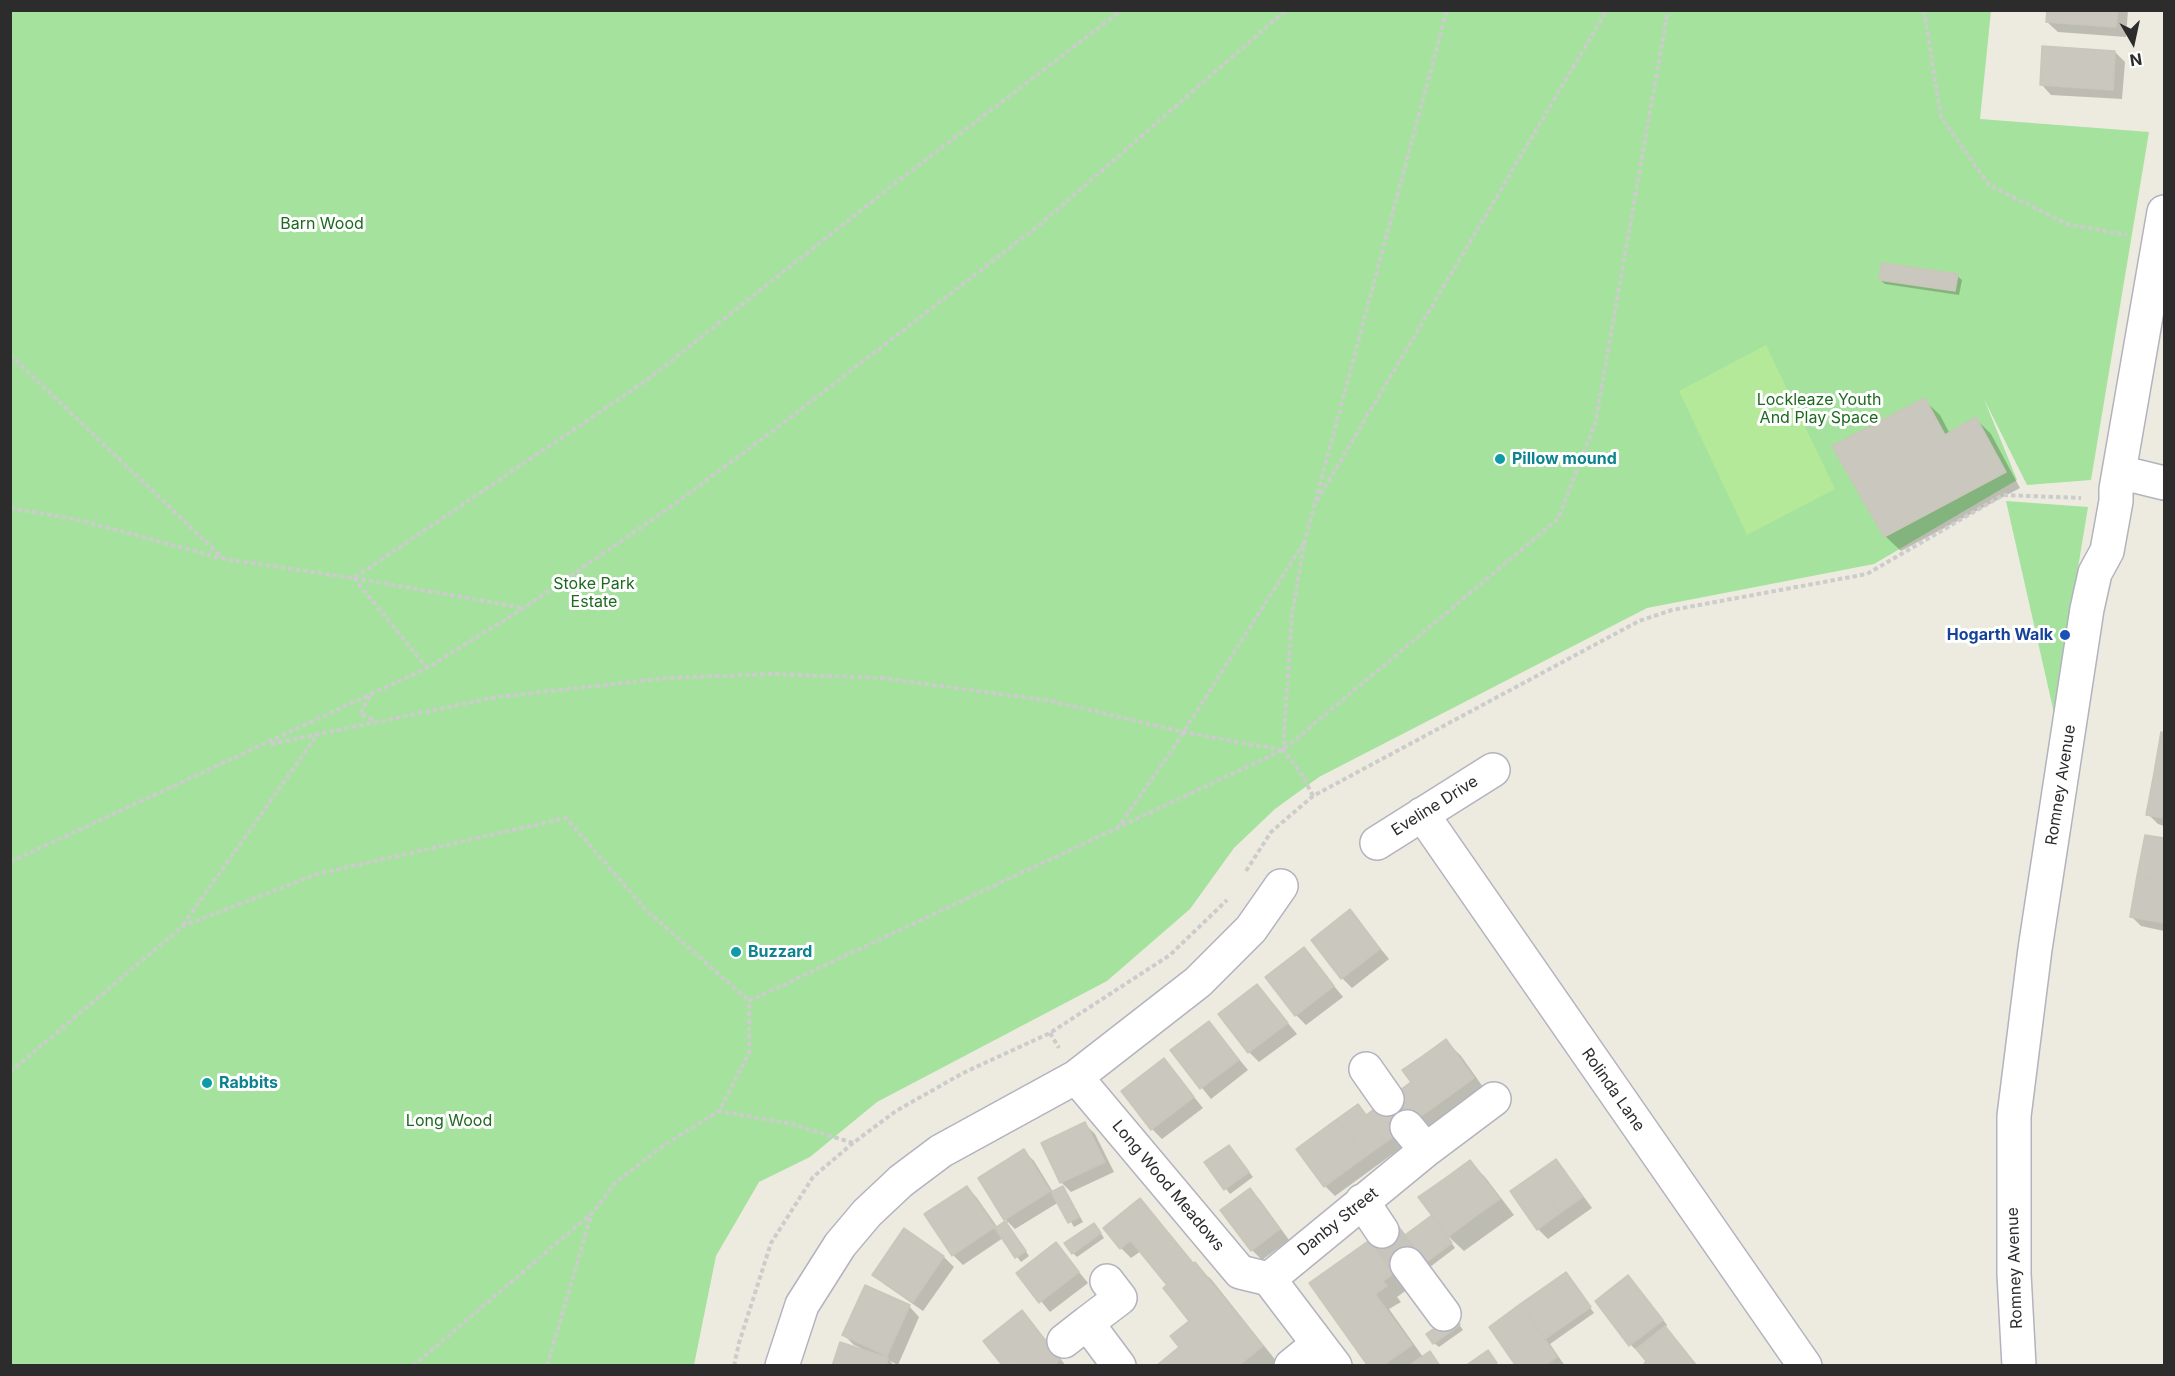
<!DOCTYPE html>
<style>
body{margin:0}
#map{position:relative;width:2175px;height:1376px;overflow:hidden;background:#edebdf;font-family:Inter,sans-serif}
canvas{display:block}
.frame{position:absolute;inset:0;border:12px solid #2c2c2c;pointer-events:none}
.north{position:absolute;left:2103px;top:12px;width:60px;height:60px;-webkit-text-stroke:4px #fff;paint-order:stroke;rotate:171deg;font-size:16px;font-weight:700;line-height:24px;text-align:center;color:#2c2c2c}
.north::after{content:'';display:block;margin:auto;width:21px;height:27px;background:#2c2c2c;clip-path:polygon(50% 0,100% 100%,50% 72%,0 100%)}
</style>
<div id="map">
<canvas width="2175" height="1376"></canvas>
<div class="frame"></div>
<div class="north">N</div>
</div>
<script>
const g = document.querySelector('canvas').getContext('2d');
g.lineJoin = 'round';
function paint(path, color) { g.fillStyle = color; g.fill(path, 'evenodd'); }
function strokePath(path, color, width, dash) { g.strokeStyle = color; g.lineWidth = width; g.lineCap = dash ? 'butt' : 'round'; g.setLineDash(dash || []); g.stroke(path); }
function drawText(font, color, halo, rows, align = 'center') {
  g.font = font + ' Inter,sans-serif'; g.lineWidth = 6; g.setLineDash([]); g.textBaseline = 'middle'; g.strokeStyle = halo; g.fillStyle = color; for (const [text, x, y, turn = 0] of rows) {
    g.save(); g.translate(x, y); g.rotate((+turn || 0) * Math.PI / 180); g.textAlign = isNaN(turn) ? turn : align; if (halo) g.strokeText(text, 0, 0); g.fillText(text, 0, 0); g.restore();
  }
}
paint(new Path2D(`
 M10,11h1981l-11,108 169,13 -58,348 -64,5 -43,-86 33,81 -143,84 -227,44 -328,169 -44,32 -41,39 -44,61 -83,72 -230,121 -67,55 -51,25 -43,74 -22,109h-683z
 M2006,501l82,6 -34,206z`), '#a4e29d');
paint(new Path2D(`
 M1766,345l69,144 -88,46 -68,-144z`), '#b4e99a');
paint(new Path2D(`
 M2048,10h80l-2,27 -68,-5 -11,-10z
 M2115,52l10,10 -3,37 -71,-4 -10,-11z
 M1957,276l5,4 -3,15 -74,-11 -5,-4z
 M1924,400l16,15 10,19 26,-15 15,15 29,54 -119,63 -16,-15z
 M2162,734h2v92l-6,-2 -10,-10z
 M2146,836l18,4v91l-23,-5 -10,-10z
 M1350,911l39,48 -37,29 -10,-10z
 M1304,949l39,48 -37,28 -10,-10z
 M1257,986l40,48 -38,28 -10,-10z
 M1209,1023l39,47 -37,29 -39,-48z
 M1446,1041l15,15 27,38 -46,24 -107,78 -10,-10 33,-80 9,10 44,-32z
 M1164,1060l39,48 -41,31 -10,-10z
 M1085,1124l10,10 19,38 -43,20 -10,-10z
 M1229,1147l24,30 -23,17 -24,-31z
 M1024,1151l10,10 19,31 11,-5 19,35 -9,5 -15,-25 -44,27 -7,-7 -1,1 22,33 -8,6 -18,-24 -40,27 -10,-10 14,-68 10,11 21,30 9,-7 -2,-2z
 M1555,1161l10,10 27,37 -44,31 -10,-10z
 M1470,1162l15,15 29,38 -50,36 -15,-14 -1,1 7,10 -25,19 3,4 -36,26 4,5 -12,7 34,48 6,-4 12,13h-71l-59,-82 84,-60 12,12 27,-20z
 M1250,1190l10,10 29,40 -27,20 -10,-10z
 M1150,1210l44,55 17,14 66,83 -5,4h-114l23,-19 10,-26 -22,-36 -28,-34 -10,7 -10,-10z
 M1098,1229l6,9 -27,19 -4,-4z
 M904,1230l40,27 10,10 -31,44 -39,-27 -10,-10z
 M1056,1244l32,39 -38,29 -32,-39z
 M1566,1274l28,39 -44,31 15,22h-47l2,-60z
 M1633,1281l34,44 -20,36 -10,-13 -2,1 -4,-4z
 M909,1306l10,11 -21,48 -8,-4 4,5h-60l27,-18 -7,-3 -10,-10z
 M1022,1312l10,10 34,44h-62l-19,-25z
 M1457,1322l6,8 -24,17 -5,-4z`), '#0003');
const building = new Path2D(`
 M2047,10h71l-2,17 -70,-5z
 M2042,46l73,5 -2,39 -73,-5z
 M1882,263l76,11 -3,17 -76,-11z
 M1925,398l20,37 31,-18 30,55 -122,65 -52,-91z
 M2161,732l3,1v42l-10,-2z
 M2154,773l10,2v43l-18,-3z
 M2145,835l19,3v43l-27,-5z
 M2137,876l27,5v42l-34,-6z
 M1350,909l30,40 -39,30 -30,-39z
 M1304,947l30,39 -39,30 -30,-39z
 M1257,984l31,39 -40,30 -30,-39z
 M1209,1021l30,39 -39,29 -30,-39z
 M1446,1039l28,39 -22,16 -28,-39z
 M1424,1055l28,39 -21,15 -29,-39z
 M1164,1058l30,39 -43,33 -30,-39z
 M1411,1082l20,27 -45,33 -20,-27z
 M1358,1104l28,38 -21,15 -28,-38z
 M1337,1119l28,38 -22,16 -28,-38z
 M1085,1122l20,40 -45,21 -19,-40z
 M1315,1135l28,38 -19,14 -28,-38z
 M1229,1145l20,27 -25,18 -20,-28z
 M1024,1149l26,42 -46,29 -26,-42z
 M1556,1159l27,38 -23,16 -27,-38z
 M1470,1160l30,39 -27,19 -29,-39z
 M1533,1175l27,38 -23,17 -27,-39z
 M1444,1179l29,39 -25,19 -30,-40z
 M967,1186l28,41 -43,29 -28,-42z
 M1063,1186l16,31 -11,6 -17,-31z
 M1250,1188l30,41 -29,22 -31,-41z
 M1140,1198l17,21 -37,30 -17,-21z
 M1432,1215l20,28 -27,20 -20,-28z
 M1157,1219l36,44 -27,21 -35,-43z
 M1005,1221l21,30 -11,7 -20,-30z
 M1395,1222l24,33 -36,26 4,5 -12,8 37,51 -30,21h-14l-59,-83z
 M1094,1223l7,10 -29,21 -8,-11z
 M904,1228l40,28 -31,46 -41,-27z
 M1056,1242l23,30 -40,31 -23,-30z
 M1195,1262l68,84 -25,20h-82l23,-19 -9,-11 19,-15 -26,-33z
 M1566,1272l25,35 -46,32 -25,-35z
 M1628,1275l35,45 -34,26 -34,-45z
 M865,1285l45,20 -23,51 -45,-21z
 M1520,1304l37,53 -13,9h-28l-27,-39z
 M1022,1310l19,25 -39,30 -19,-24z
 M1453,1315l7,10 -27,19 -7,-10z
 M1665,1326l32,40h-54l3,-5 -10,-12z
 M1041,1335l20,24 -8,7 -51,-1z
 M840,1342l48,16 -2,8h-54z
 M1488,1350l9,13 -3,3h-29z
 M1430,1351l10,15h-32z`);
paint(building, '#c9c7be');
strokePath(building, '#c9c7b9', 1.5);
strokePath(new Path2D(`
 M1382,1231l25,33`), '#c6c5bb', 33, [33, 16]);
const minor = new Path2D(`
 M2119,472l45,11
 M1422,814l383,552
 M1377,843l116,-73
 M1366,1069l21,30
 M1076,1077l164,195 29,7
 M1407,1127l19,23
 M1362,1201l20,30
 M1407,1264l37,50
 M1269,1279l157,-129 68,-51
 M1269,1279l66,87
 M1107,1281l13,17 -33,25 32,43
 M1064,1341l23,-18
 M782,1366l20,-61 38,-60 27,-32 34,-32 40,-30 135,-74 122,-95 53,-53 30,-43
 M1291,1366l27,-22
 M2019,1366l-5,-92v-158l21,-167 52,-340 8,-36 12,-22 9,-50v-12l48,-277`);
strokePath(minor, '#b3b2bf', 36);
strokePath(new Path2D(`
 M1924,10l17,107 48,68 78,39 60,11
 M10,355l213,203
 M1317,501l290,-491
 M10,508l70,12 144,39 130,19 293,-198 251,-199 224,-171
 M354,578l170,30
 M354,578l73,90
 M370,696l-10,18 16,7
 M271,744l226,-47 171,-19 103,-4 112,4 168,23 132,31 99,18
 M1313,796l-11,-21 -19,-25 9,-136 13,-74 142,-530
 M1117,829l59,-85 127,-200
 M10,862l417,-194 97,-60 148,-102 110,-82 261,-202 243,-212
 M1246,871l25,-39 42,-36 326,-175 33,-11 195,-36 136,-79 78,3
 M183,925l134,-190
 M1050,1033l9,15
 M10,1072l173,-146 134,-52 249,-56 80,92 103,91
 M853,1143l-61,-19 -73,-13 30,-58v-52l534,-251 275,-231 37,-95 73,-414
 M413,1366l180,-154 24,-31 49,-37 53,-33
 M547,1366l45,-154
 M734,1366l5,-23 32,-100 42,-66 40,-34 43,-32 67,-38 87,-40 120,-78 57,-55`), '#ccc', 4, [4.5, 3]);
strokePath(minor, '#fff', 33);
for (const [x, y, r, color] of [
 [1500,459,6,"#0f9aa8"],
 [2065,635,6,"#1a4fb4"],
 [736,952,6,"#0f9aa8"],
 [207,1083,6,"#0f9aa8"]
]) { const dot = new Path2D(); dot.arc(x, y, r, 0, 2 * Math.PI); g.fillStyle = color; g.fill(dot); strokePath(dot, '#fff', 2); }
drawText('16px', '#1d691f', '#fff', [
 ["Barn Wood",322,224],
 ["Lockleaze Youth",1819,400],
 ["And Play Space",1819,418],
 ["Stoke Park",594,584],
 ["Estate",594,602],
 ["Long Wood",449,1121]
]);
drawText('bold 16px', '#0d838f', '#fff', [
 ["Pillow mound",1512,459],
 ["Buzzard",748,952],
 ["Rabbits",219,1083]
], 'left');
drawText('bold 16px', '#164399', '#fff', [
 ["Hogarth Walk",2053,635]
], 'right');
drawText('16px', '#2c2c2c', '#fff', [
 ["Romney Avenue",2061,785,-81],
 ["Eveline Drive",1435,806,-32],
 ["Rolinda Lane",1613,1090,55],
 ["Long Wood Meadows",1168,1186,50],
 ["Danby Street",1338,1222,-39],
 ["Romney Avenue",2015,1268,-92]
]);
</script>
